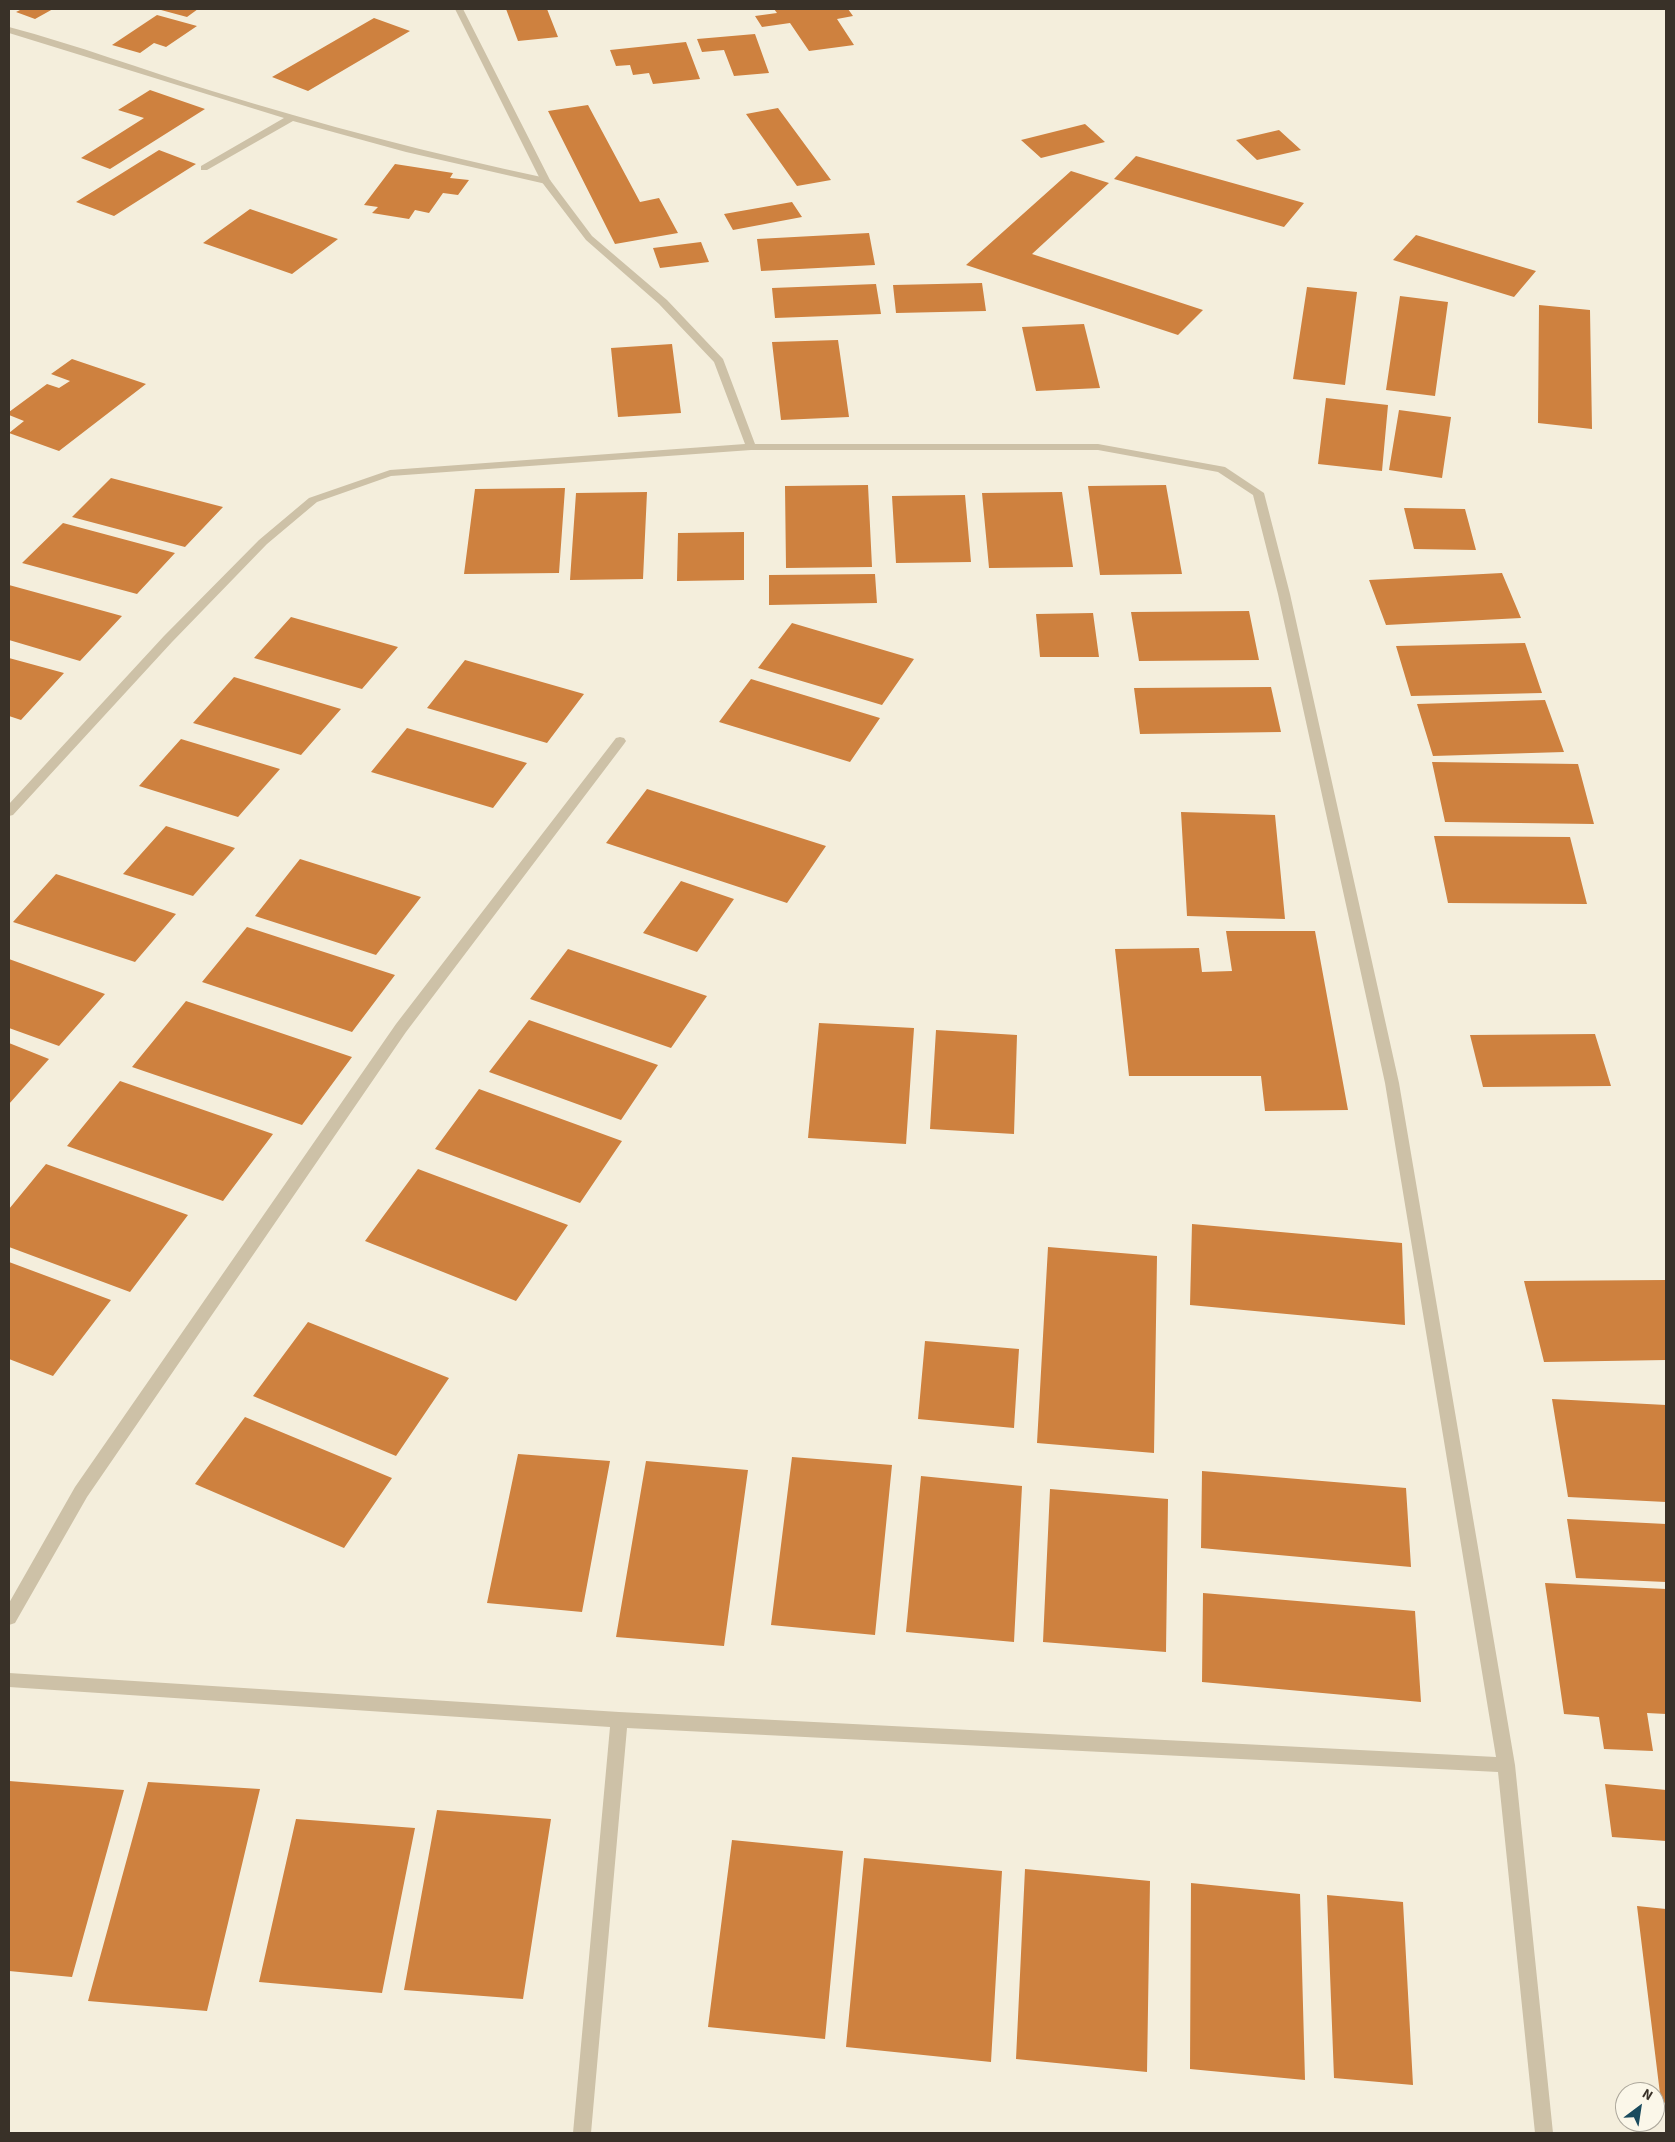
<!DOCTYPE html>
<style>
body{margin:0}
#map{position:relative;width:1675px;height:2142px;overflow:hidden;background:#f4eedc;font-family:"Source Sans 3",sans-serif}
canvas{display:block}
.frame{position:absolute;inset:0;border:10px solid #393128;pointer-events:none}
.north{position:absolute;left:1615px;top:2082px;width:50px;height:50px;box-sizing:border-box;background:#fbf7e9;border:1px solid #ada89c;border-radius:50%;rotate:31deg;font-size:14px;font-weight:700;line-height:20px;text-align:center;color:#393128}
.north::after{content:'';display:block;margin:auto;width:18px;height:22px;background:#1a4b5e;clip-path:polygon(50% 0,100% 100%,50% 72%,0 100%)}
</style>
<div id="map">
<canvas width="1675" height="2142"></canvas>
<div class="frame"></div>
<div class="north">N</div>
</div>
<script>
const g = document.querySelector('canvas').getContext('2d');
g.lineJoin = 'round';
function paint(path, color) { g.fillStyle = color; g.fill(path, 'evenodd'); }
paint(new Path2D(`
 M22,9h31l-18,10 -19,-7z
 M163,9h35l-11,8 -26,-7z
 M506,9h41l11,28 -40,4z
 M774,9h74l5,7 -16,3 17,26 -45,6 -19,-28 -28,4 -7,-11 22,-3z
 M157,15l40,11 -31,21 -12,-4 -14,10 -28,-8z
 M374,18l36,13 -102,60 -36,-14z
 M755,34l14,39 -35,3 -10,-26 -22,2 -5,-13z
 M686,42l14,37 -47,5 -4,-11 -16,2 -3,-10 -14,1 -6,-16z
 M150,90l55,19 -95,60 -29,-11 63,-40 -26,-8z
 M588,105l52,97 19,-4 19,35 -63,11 -67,-133z
 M778,108l53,72 -34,6 -51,-72z
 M1085,124l20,18 -64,16 -20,-18z
 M1279,130l22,20 -44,10 -21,-20z
 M159,150l37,14 -82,52 -38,-14z
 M1136,156l168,47 -20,24 -170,-48z
 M395,164l58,9 -3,5 19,2 -11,15 -15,-2 -14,20 -14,-3 -6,9 -37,-6 6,-6 -14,-2z
 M1071,171l38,12 -77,71 171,56 -25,25 -212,-70z
 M792,202l10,15 -69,13 -9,-16z
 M250,209l88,30 -46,35 -89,-31z
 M869,233l6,32 -114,6 -4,-32z
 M1416,235l120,36 -22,26 -121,-37z
 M701,242l8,20 -49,6 -7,-20z
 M982,283l4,28 -90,2 -3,-28z
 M876,284l5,30 -106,4 -3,-30z
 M1307,287l50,5 -12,93 -52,-6z
 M1400,296l48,6 -13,94 -49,-6z
 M1539,305l51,5 2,119 -54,-6z
 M1084,324l16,64 -64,3 -14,-64z
 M838,340l11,77 -68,3 -9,-78z
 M672,344l9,69 -63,4 -7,-69z
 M72,359l74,25 -87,67 -50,-18 15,-12 -15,-6v-3l38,-28 12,4 11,-7 -19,-7z
 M1326,398l62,7 -6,66 -64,-7z
 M1399,410l52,7 -9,61 -53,-8z
 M111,478l112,29 -38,40 -113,-30z
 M868,485l4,82 -86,1 -1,-82z
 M1166,485l16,89 -82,1 -12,-89z
 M565,488l-6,85 -95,1 11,-85z
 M647,492l-4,87 -73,1 6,-87z
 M1062,492l11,75 -84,1 -7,-75z
 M965,495l6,67 -75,1 -4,-67z
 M1404,508l61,1 11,41 -62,-1z
 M63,523l112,30 -38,41 -115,-31z
 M744,532v48l-67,1 1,-48z
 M1502,573l19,45 -135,7 -17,-45z
 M875,574l2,29 -108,2v-30z
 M9,585l113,31 -42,45 -71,-21z
 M1249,611l10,49 -120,1 -8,-49z
 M1093,613l6,44h-59l-4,-43z
 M291,617l107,30 -36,42 -108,-31z
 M792,623l122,36 -32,46 -124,-37z
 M1525,643l17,50 -131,3 -15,-50z
 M9,658l55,15 -43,47 -12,-4z
 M465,660l119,34 -37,49 -120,-35z
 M234,677l107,32 -40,46 -108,-32z
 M751,679l129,39 -30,44 -131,-40z
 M1271,687l10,45 -141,2 -6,-46z
 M1545,700l19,52 -131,4 -16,-52z
 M407,728l120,35 -34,45 -122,-36z
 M181,739l99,30 -42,48 -99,-31z
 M1432,762l146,2 16,60 -149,-2z
 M647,789l179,57 -39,57 -181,-60z
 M1181,812l94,3 10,104 -98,-3z
 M166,826l69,22 -42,48 -70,-22z
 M1434,836l136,1 17,67 -139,-1z
 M300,859l121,38 -45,58 -121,-39z
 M56,874l120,40 -41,48 -122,-40z
 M681,881l53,18 -37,53 -54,-19z
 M247,927l148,48 -43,57 -150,-50z
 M1226,931h89l33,179 -83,1 -4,-35h-132l-14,-127 84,-1 3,24 30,-1z
 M568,949l139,47 -36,52 -141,-49z
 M9,959l96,35 -46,52 -50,-18z
 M186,1001l166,56 -50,68 -170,-58z
 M529,1020l129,45 -37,55 -132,-48z
 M819,1023l95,5 -8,116 -98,-6z
 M936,1030l81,5 -3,99 -84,-5z
 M1595,1034l16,52 -128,1 -13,-52z
 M9,1043l40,16 -40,45z
 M120,1081l153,53 -50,67 -156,-55z
 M479,1089l143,52 -42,62 -145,-54z
 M46,1164l142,51 -58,77 -121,-45v-38z
 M418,1169l150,56 -52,76 -151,-60z
 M1192,1224l210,19 3,82 -215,-20z
 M1048,1247l109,9 -3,197 -117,-10z
 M9,1262l102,38 -58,76 -44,-17z
 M1666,1280v80l-122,2 -20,-81z
 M308,1322l141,56 -53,78 -143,-60z
 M925,1341l94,8 -5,79 -96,-9z
 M1552,1399l114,6v97l-98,-5z
 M245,1417l147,61 -48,70 -149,-64z
 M518,1454l92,7 -28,151 -95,-9z
 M792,1457l100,8 -17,170 -104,-10z
 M646,1461l102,9 -24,176 -108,-9z
 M1202,1471l204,17 5,79 -210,-19z
 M921,1476l101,10 -8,156 -108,-10z
 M1050,1489l118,10 -2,153 -123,-10z
 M1567,1519l99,5v58l-90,-4z
 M1545,1583l121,6v125l-19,-1 6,38 -49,-2 -5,-32 -35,-3z
 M1203,1593l212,18 6,91 -219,-20z
 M9,1781l115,9 -52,187 -63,-6z
 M148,1782l112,7 -53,222 -119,-10z
 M1605,1784l61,6v51l-54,-4z
 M437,1810l114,9 -28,180 -119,-9z
 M296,1819l119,9 -33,165 -123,-11z
 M732,1840l111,11 -18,188 -117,-12z
 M864,1858l138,13 -11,191 -145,-15z
 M1025,1869l125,12 -3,191 -131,-13z
 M1191,1883l109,11 5,186 -115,-11z
 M1327,1895l76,7 10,183 -79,-7z
 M1637,1906l29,3v194l-5,-1z`), '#ce813f');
paint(new Path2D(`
 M9,27c68,18 135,43 203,64 110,34 221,63 334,87l5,3 -5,3 -140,-32 -113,-31 -86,49h-6v-4l83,-48 -275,-85z`), '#cdc1a7');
paint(new Path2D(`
 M455,9h8l87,171 42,56 75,64 56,59 32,85h343l127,23 39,26 26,101 109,489 116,682 38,368h-18l-37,-361 -871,-44 -36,405h-18l37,-406 -601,-40v-14l610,39 877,45 -111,-674 -107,-489 -25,-99 -35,-23 -120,-22h-347l-360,26 -74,26 -50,42 -95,98 -159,173 -4,1v-12l155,-168 95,-96 50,-42 81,-28 355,-26 -31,-82 -55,-58 -73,-64 -45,-59z
 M620,737l4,1 2,3 -2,3 -218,288 -319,465 -72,126 -6,2v-22l66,-116 321,-463 220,-286z`), '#cdc1a7');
</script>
